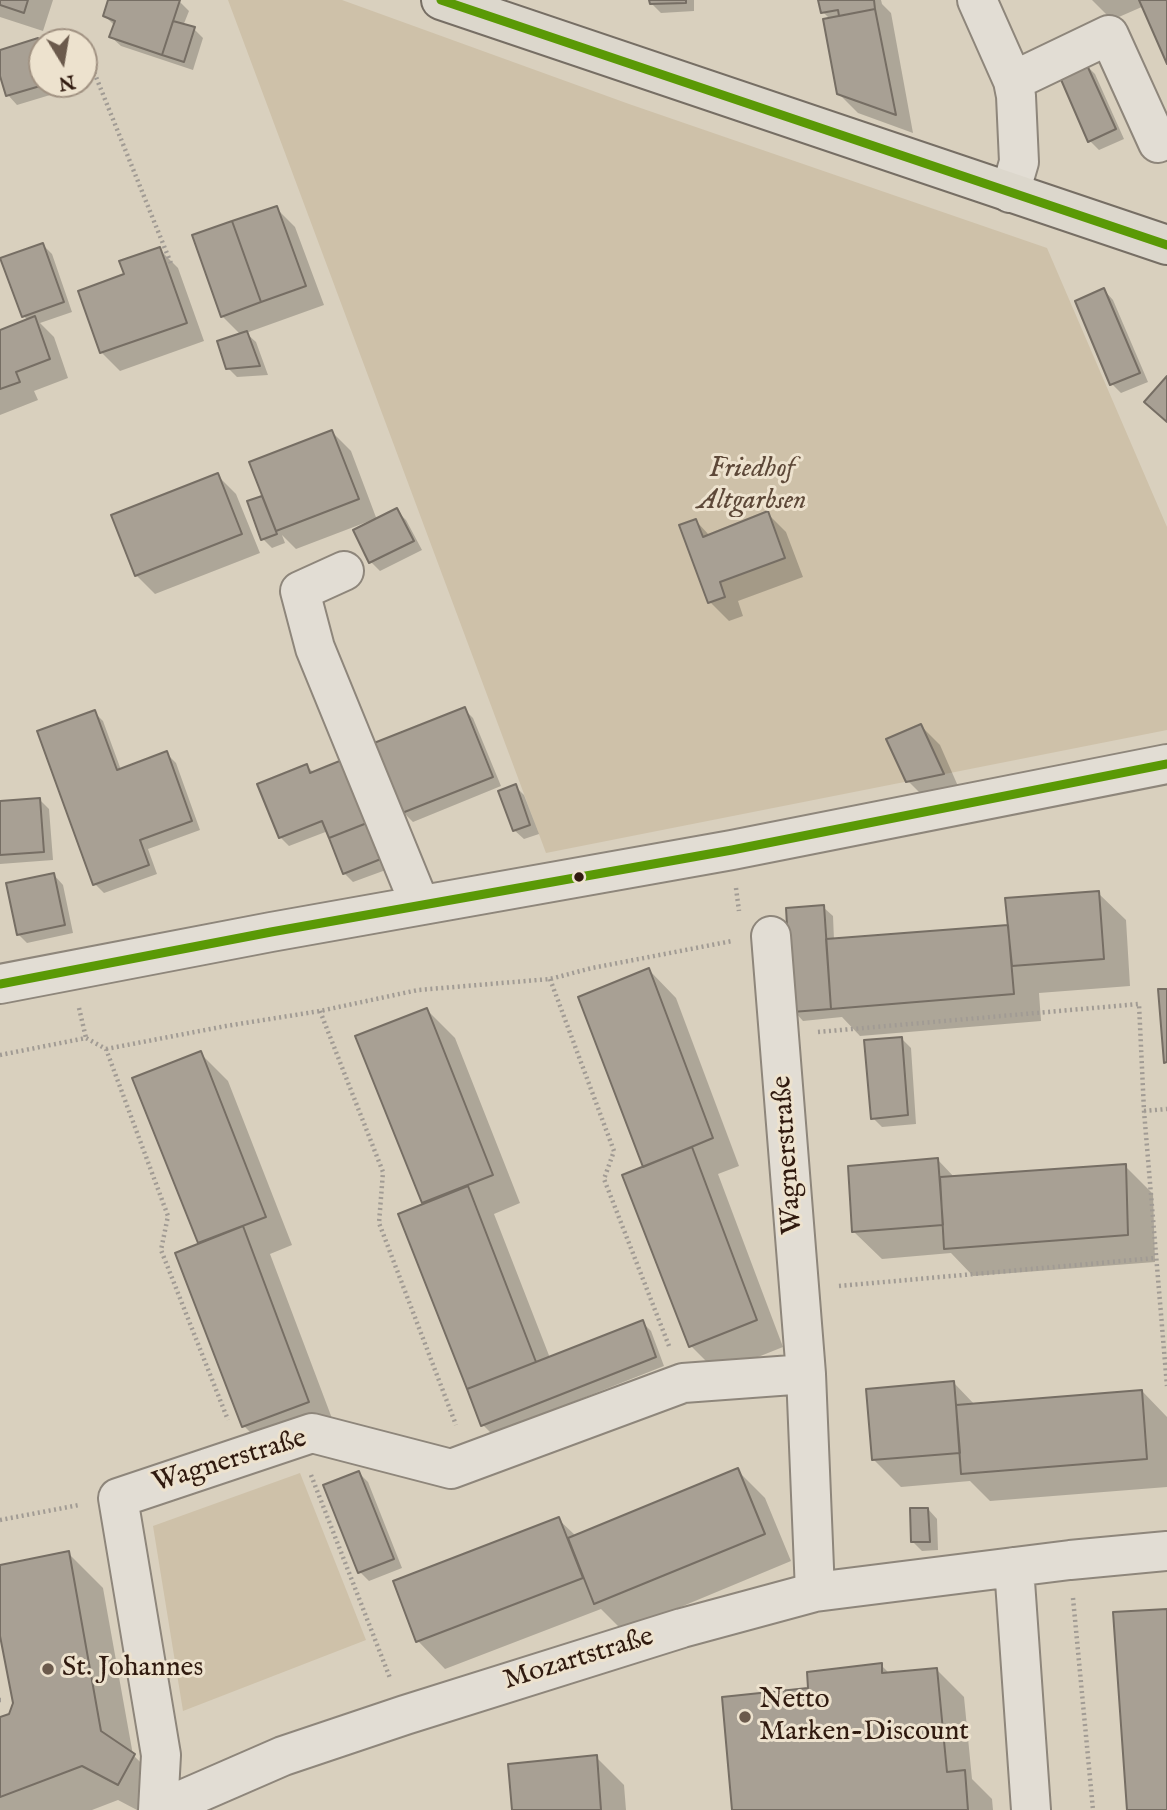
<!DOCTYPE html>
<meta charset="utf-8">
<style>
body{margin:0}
#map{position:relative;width:1167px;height:1810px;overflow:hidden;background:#d9d0be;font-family:"IM FELL English",serif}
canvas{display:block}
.north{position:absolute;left:28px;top:28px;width:70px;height:70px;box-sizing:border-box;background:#ede2ce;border:2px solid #a19282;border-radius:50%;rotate:169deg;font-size:19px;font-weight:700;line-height:28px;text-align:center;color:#301a0f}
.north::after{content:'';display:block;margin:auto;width:24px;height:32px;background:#6b5a4c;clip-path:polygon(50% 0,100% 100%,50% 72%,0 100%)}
</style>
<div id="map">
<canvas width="1167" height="1810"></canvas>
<div class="north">N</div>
</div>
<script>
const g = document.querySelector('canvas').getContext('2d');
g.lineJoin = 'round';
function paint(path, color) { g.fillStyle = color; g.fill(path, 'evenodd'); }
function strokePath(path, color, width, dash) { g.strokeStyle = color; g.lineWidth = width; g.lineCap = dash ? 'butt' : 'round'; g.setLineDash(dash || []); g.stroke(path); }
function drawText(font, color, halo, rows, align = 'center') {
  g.font = font + ' "IM FELL English",serif'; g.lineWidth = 6; g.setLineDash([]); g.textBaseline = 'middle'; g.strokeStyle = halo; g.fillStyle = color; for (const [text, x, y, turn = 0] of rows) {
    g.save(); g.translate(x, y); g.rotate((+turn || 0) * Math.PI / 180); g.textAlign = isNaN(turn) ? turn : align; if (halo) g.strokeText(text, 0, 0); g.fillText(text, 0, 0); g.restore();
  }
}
paint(new Path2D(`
 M228,0h114l287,104 418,144 120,279v203l-621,123z
 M300,1473l66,167 -183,71 -30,-185z`), '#cec1a9');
paint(new Path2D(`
 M0,0h53l-10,31 -43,-14z
 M110,0l70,2 9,9 -6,15 11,3 9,9 -10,32 -72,-24 -10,-9 3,-12 -9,-9z
 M651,0h43v11l-33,2 -10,-10z
 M820,0h61l1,4 9,9 22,120 -55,-20 -19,-19 -9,-75 -7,-7z
 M1092,0h75v60l-23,-54 -32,14z
 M38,40l4,4v40h16l2,8 -43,13 -9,-10 -8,-25v-18z
 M1086,65l9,9 29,65 -25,11 -9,-9z
 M276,208l19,19 29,78 -78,28 10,9 12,33 -31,2 -9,-9 13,-33 -19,-19z
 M43,245l9,9 20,58 -32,11 14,14 14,41 -34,13 4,9 -38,15v-83l28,-11 -4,-5 -21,-57z
 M159,249l19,19 26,73 -84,30 -19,-19 25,-77z
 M1104,290l9,10 35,82 -27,11 -9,-9z
 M332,432l19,19 26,69 20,-9 9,9 16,30 -42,21 -9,-9 1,-42 -76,29 -14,-14 3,8 -13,5 -9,-9 -14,-37 16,-5z
 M217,475l19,19 24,59 -105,41 -19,-19z
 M767,513l19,19 17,45 -65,24 5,15 -14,5 -19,-19 -14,-81 14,15z
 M464,709l9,9 28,68 -88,36 -9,-9 -28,-69z
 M94,712l9,9 18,49 45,-17 10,10 24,67 -52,19 9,25 -53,19 -9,-9z
 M921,726l19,19 21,48 -34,7 -19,-19z
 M307,766l7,7 80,94 -41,15 -9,-9 -16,-42 -39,15 -9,-9z
 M515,786l9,9 15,39 -15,5 -10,-9z
 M40,800l9,9 4,51 -53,4v-61z
 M54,875l9,10 10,48 -46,10 -9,-9z
 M1098,893l28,27 4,66 -91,7 2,28 -181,15 -18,-19 -39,4 -9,-10 29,-104 10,9 1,24 176,-14z
 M649,970l27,28 63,168 -21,8 65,173 -65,26 -27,-27 -46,-178z
 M427,1010l28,28 65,165 -26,11 56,144 92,-36 9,9 13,35 -172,68 -9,-9 -59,-221 -67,-167z
 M902,1039l9,9 5,76 -34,3 -9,-9z
 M200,1053l28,28 64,164 -22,9 66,175 -64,25 -28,-28 -44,-182 -66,-165z
 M938,1160l17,18 170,-12 28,28 2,68 -182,14 -22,-23 -69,6 -28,-27z
 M954,1383l21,22 167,-14 25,26v70l-177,14 -20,-20 -69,6 -28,-28z
 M737,1470l28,28 26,63 -168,70 -22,-22 -156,60 -27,-28 140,-122 18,17z
 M359,1473l9,9 34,86 -33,13 -9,-9z
 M928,1509l9,10 1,31 -16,1 -9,-9z
 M68,1553l35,35 30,167 36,35 -11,20h-21l-19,-10 -26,10h-92v-91l10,-3 5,-13 -15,-76v-61z
 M881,1665l9,9 46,-5 28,28 8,82 20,20 1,11h-259l76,-120z
 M596,1757l28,28 2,25h-113z`), '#0003');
const building = new Path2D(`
 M0,0h28l-4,13 -24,-8z
 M108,0h72l-18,55 -53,-18 6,-16 -12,-5z
 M649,0h37v3l-36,1z
 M818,0h56l1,9 -36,7 -1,-6 -17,3z
 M1139,0h28v64z
 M875,9l21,106 -59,-21 -14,-75z
 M173,21l22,6 -11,35 -22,-7z
 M38,38l4,12v34h5l-41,12 -6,-20v-26z
 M1086,63l30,66 -28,13 -29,-67z
 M277,206l29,80 -45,16 -29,-81z
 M232,221l29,81 -40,15 -29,-82z
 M43,243l21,59 -42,15 -22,-59z
 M160,247l27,76 -87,30 -22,-62 46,-17 -5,-13z
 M1104,288l36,85 -30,12 -35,-84z
 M35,316l15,43 -34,13 4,10 -20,7v-59z
 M247,331l13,35 -34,3 -9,-28z
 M1167,376v46l-23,-20z
 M332,430l27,69 -83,32 -27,-69z
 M218,473l24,61 -107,42 -24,-61z
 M262,496l15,38 -16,6 -14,-39z
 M397,508l17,33 -45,22 -16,-33z
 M768,511l17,47 -65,24 5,15 -17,6 -29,-78 17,-6 7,18z
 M465,707l28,70 -91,36 -28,-70z
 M95,710l22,60 50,-19 25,70 -52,19 9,25 -56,20 -56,-154z
 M921,724l23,50 -38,8 -20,-43z
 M347,758l25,63 -43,17 -7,-17 -43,17 -22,-54 50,-20 3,9z
 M516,784l14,41 -17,6 -15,-40z
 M40,798l4,54 -44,3v-54z
 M372,821l14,36 -43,17 -14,-36z
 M54,873l11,52 -48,10 -11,-52z
 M1099,891l5,68 -92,7 -7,-68z
 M824,905l7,104 -39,3 -6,-104z
 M1008,925l6,69 -183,15 -5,-70z
 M649,968l64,170 -70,29 -65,-170z
 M1158,989h9v73l-3,1z
 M427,1008l66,167 -71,28 -67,-167z
 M902,1037l6,78 -37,4 -7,-79z
 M201,1051l65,166 -68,26 -66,-165z
 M692,1147l65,173 -68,27 -67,-172z
 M938,1158l5,67 -91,7 -4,-66z
 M1126,1164l2,71 -184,14 -4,-72z
 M468,1186l68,176 -69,27 -69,-175z
 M243,1226l66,176 -67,25 -67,-174z
 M643,1320l13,37 -175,69 -14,-37z
 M954,1381l6,72 -88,7 -6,-71z
 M1142,1390l5,69 -186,15 -5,-69z
 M738,1468l27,66 -171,70 -26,-66z
 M359,1471l35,88 -36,14 -35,-88z
 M910,1508h18l2,34h-19z
 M559,1517l24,61 -167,64 -23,-61z
 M69,1551l32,180 34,23 -17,31 -36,-19 -82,31v-80l9,-3 4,-11 -13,-67v-71z
 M1167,1609v201h-40l-14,-198z
 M882,1663v10l55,-5 10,104 18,-2 3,40h-236l-10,-113 86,-9 -1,-16z
 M597,1755l4,55h-89l-4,-46z`);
paint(building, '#a8a094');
strokePath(building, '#766e64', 2);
const minor = new Path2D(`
 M977,0l36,81 3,15 3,66 -9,31
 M1013,81l96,-46 49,108
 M344,571l-44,20 15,57 105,257
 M771,936l35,438 9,218
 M0,984l271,-52 461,-82 435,-86
 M1014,1567l17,243
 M158,1810l3,-55 -43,-257 194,-65 139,36 232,-86 123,-9
 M159,1810l124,-54 122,-41 277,-87 133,-36 255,-32 97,-9`);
const major = new Path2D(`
 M441,0l726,245`);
strokePath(minor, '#8e867b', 42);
strokePath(major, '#766e64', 42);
strokePath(new Path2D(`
 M84,53l10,19 78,194
 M736,888l3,23
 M550,979l64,172 -10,28 65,167
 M79,1008l7,30
 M320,1011l63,161 -4,51 77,202
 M818,1032l321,-28 5,107 23,275
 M106,1049l120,-23 94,-15 98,-21 132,-11 42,-11 140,-27
 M0,1055l86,-17 20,11 62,167 -7,34 67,170
 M1144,1111l23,-2
 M839,1286l316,-28
 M311,1475l79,203
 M0,1520l79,-15
 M1073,1598l20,212
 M0,1700h1`), '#a19b94', 4.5, [2, 3.5]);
strokePath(minor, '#e2ddd4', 38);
strokePath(major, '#dcd7cc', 38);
strokePath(new Path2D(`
 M441,0l726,245
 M0,984l271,-52 461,-82 435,-86`), '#5a9906', 9);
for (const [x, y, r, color] of [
 [579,877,6,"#301a0f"],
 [48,1669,7,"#6b5a4c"],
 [745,1717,7,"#6b5a4c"]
]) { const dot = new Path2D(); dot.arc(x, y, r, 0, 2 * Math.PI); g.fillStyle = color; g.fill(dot); strokePath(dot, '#ede2ce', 2.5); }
drawText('italic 28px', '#5d4838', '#ede2ce', [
 ["Friedhof",752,470],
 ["Altgarbsen",752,502]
]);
drawText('28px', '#301a0f', '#ede2ce', [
 ["Wagnerstraße",789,1155,-94],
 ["Wagnerstraße",230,1462,-17],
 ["Mozartstraße",579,1660,-17]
]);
drawText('28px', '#301a0f', '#ede2ce', [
 ["St. Johannes",62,1669],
 ["Netto",759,1701],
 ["Marken-Discount",759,1733]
], 'left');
</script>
